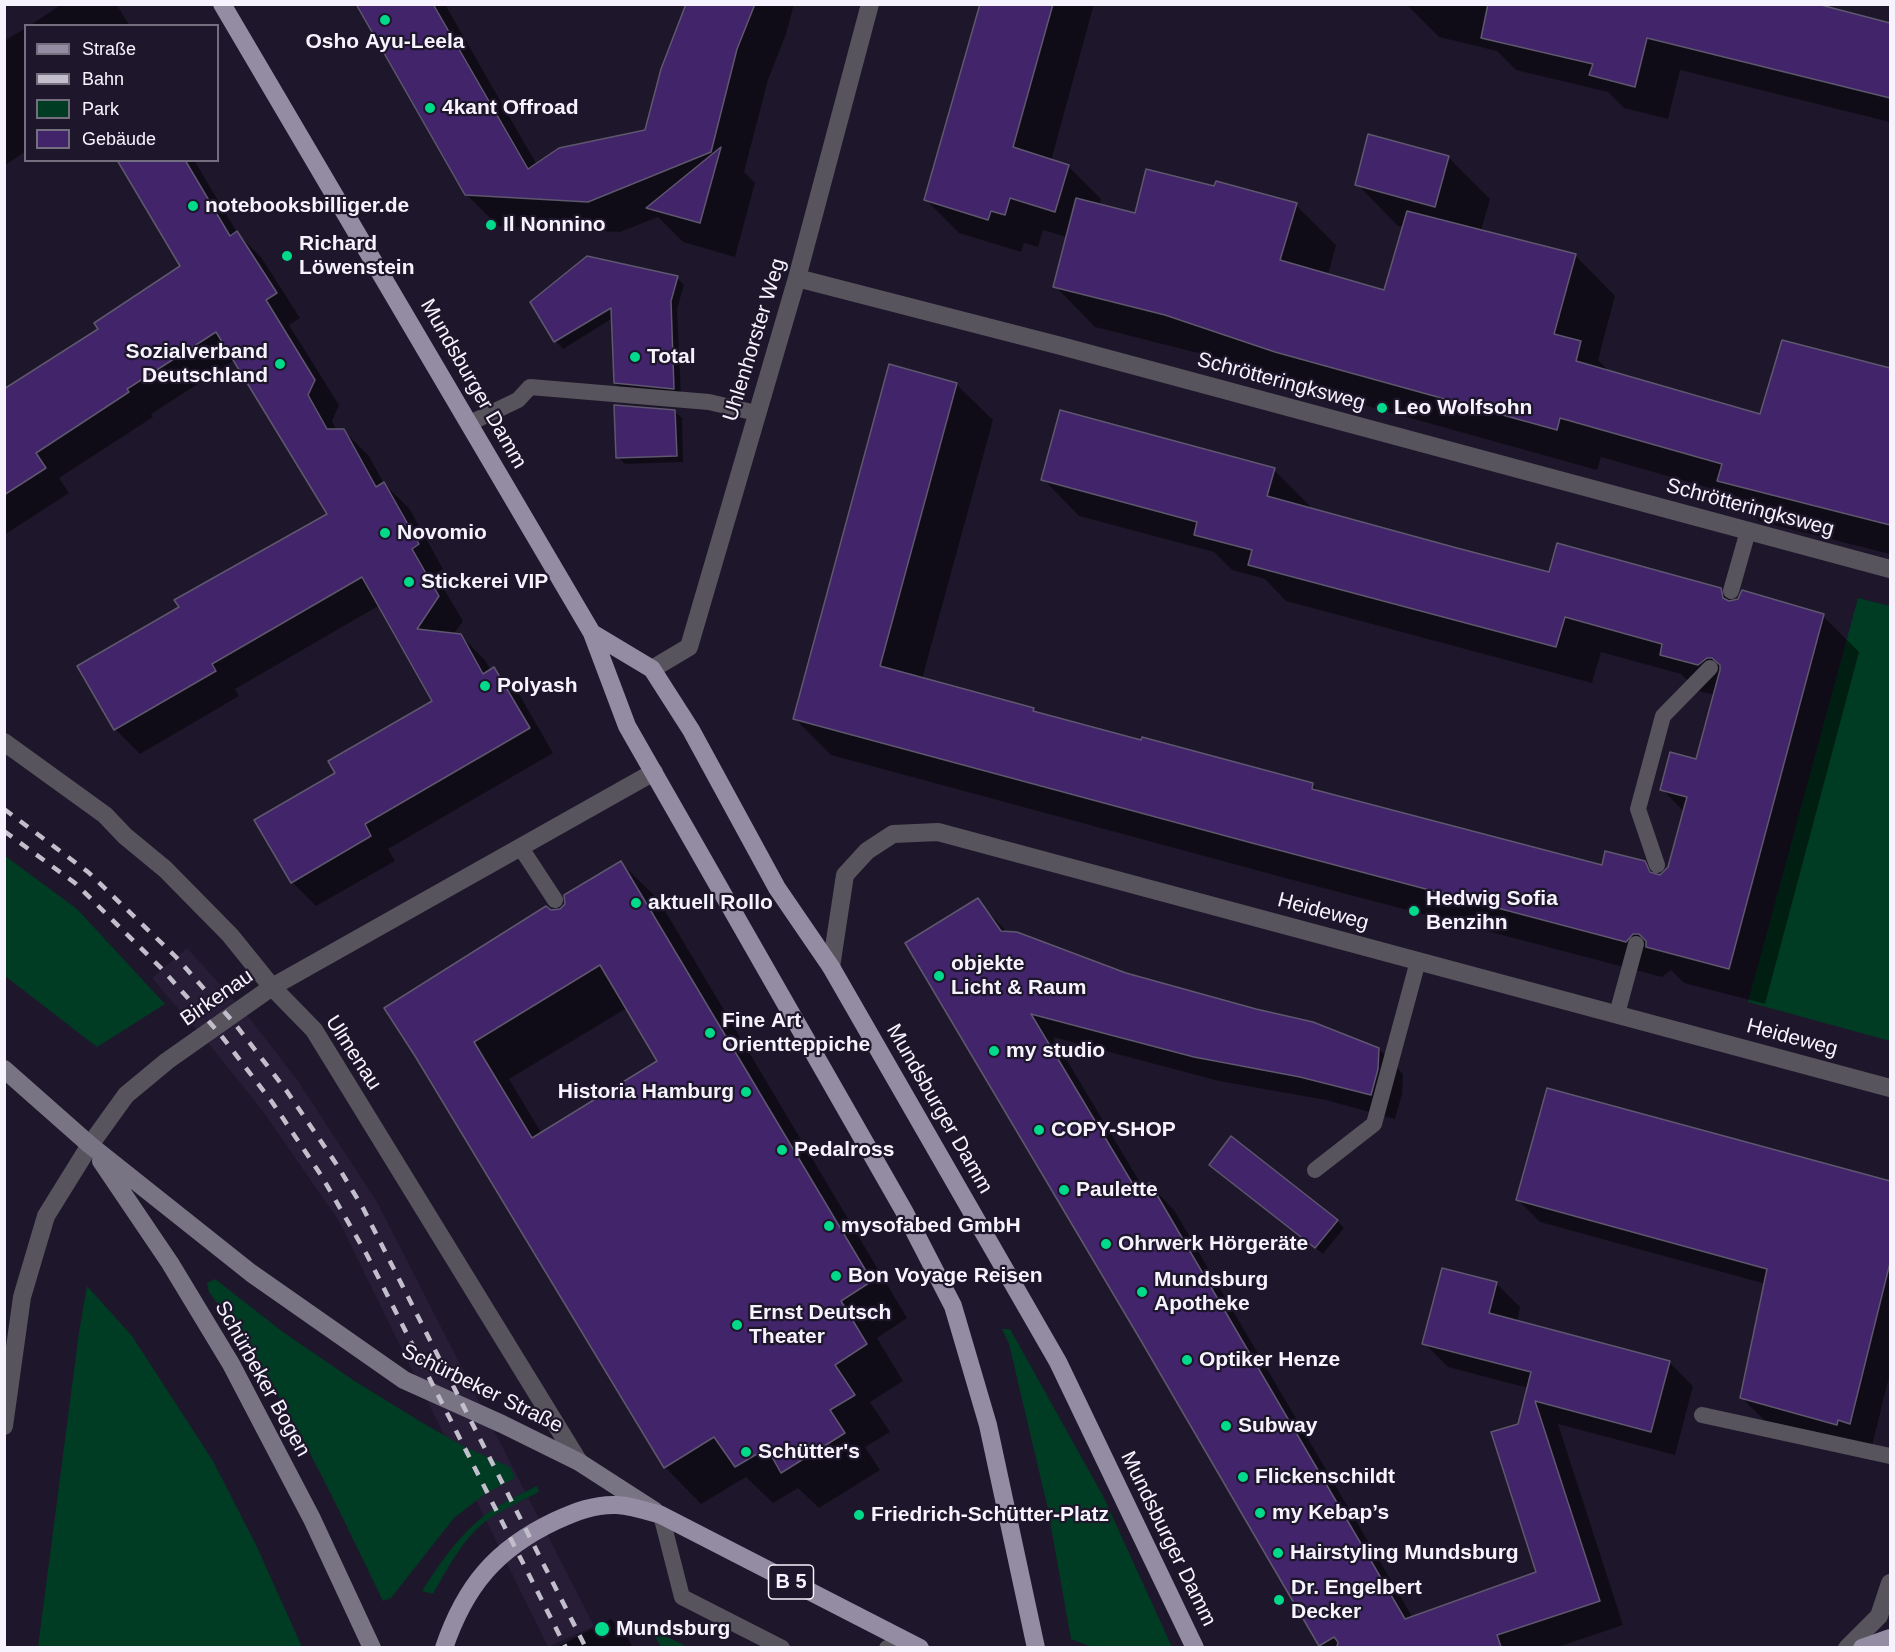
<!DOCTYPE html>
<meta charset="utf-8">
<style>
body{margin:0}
#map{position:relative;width:1895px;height:1652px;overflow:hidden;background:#1e172b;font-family:Helvetica,sans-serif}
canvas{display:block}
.frame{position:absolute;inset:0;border:6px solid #f6f3fe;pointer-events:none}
.legend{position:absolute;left:24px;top:24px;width:195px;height:138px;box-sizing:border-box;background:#1e172b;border:2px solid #746f7f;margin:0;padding:8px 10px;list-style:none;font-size:18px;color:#f6f3fe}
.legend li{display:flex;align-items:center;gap:12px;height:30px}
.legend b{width:30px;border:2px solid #746f7f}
</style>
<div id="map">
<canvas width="1895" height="1652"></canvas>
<div class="frame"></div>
<ul class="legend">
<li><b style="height:8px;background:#938ca2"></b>Straße</li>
<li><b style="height:8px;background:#c2becb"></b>Bahn</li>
<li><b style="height:16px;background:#003b23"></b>Park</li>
<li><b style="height:16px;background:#41246a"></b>Gebäude</li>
</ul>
</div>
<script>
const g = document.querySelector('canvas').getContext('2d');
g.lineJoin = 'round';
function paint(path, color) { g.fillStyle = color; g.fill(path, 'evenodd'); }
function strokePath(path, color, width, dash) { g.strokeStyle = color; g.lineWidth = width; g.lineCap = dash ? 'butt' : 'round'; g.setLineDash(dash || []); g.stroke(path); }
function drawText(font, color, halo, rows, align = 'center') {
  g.font = font + ' Helvetica,sans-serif'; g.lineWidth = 4.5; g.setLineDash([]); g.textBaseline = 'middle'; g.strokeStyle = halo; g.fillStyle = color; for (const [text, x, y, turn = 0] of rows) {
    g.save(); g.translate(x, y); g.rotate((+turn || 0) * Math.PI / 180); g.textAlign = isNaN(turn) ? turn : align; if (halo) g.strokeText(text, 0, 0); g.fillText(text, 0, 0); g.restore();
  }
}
paint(new Path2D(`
 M187,948l57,63 54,70 79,121 217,424 -46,21 -209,-426 -77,-111 -53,-66 -57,-66z`), '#271d37');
paint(new Path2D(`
 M1858,598l32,8v435l-142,-39z
 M4,855l73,54 88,95 -68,43 -92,-71z
 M215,1279l68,53 70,48 73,45 39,22 45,20 5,11 -30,16 -31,24 -63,80 -8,3c-42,-87 -83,-175 -136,-256 -12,-18 -25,-35 -38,-53l-2,-9z
 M87,1286l45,50 81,125 44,86 45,100h-264l41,-315z
 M1002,1329h8l93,167 69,151h-80l-21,-8 -24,-134 -38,-161z
 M537,1486l2,6c-16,8 -34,16 -50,27 -25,17 -41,49 -56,75l-11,-3c18,-28 36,-55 62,-75 16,-13 35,-21 53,-30z
 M651,1629l37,18h-27z`), '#003b23');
paint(new Path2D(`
 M62,4h54l14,22h-101z
 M362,4h83l92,161 109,-34 41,-127h107l-8,30 -18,46 -24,92 11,11 -20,74 -52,-15 -25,-25 -38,15 -122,-6 -32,-32z
 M981,4h113l-43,157 17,5 33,33 -2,7 37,9 79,-27 81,17 40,40 -8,30 57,17 19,-65 -6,-1 -41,-42 13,-48 79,22 41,41 -9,32 94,24 40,41 -17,64 12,12 151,44 22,-74 107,27v185l-131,-33 -25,-26 -133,-38 -4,13 -280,-78 -111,-37 -111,-28 -40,-41 12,-49 -24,-7 -5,17 -14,-4 -3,9 -62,-19 -33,-33z
 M1406,4h400l84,21v97l-210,-52 -12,49 -44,-11 -16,-16 -92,-22 -19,-19 -58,-14z
 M26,28v123l-22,15v-125z
 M119,160h75l44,74 23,23 39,61 -11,7 50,80 -7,16 5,10h7l25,25 15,28 25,24 34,61 -8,5 28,47 -9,13 6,1 25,25 6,11 3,-2 25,25 34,59 -165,96 7,12 -79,45 -24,-24 45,-108 97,-73 -54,-96 -145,84 4,7 -99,58 -25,-25 -36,-63 102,-59 148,-92 -94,-155 -84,54 2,3 -94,61 10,15 -65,42v-124l96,-82 82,-63z
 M677,278l7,7 -7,24 4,86 -59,-5 -7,-7 -2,-65 -50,31 -7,-8 -24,-38z
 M956,384l37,36 -71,259 111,31 5,4 274,71 8,7 283,75 41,-4 16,14 9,-9 15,-56 -22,-23 35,-28 18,-66 -17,-4 -17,-17 -80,-22 -9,31 -306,-82 -21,-22 -33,-9 -18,-18 -135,-36 -36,-37 231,-9 36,36 -1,3 242,65 169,15 13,13 90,14 36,36 -94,352 -81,-21 -13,-13 -9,7 -373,-98 -458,-124 -36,-36z
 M674,411l8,7 1,44 -58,2 -7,-7z
 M621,863l37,36 249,419 -30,20 26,43 -33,21 20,30 -25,15 15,23 -61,38 -21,-20 -25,15 -27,-26 -45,27 -36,-37 -249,-412 134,-144h11zM627,1008l32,54 -117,72 -33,-55z
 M977,900l31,33 117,42 254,74 24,25 -1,20 -7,25 -69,-19 -107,-19 -166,-44 91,152 6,-4 24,25 239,408 125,-45 -19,-147 9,-38 -80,-21 -24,-24 72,-60 24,24 -3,15 152,40 24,24 -18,69 -117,-31 65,201 -68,23h-233l-2,-3 -413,-701z
 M1218,1172l119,49 7,7 -21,26z
 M1885,1182l5,5v186l-18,73 -108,-26 -22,-22 24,-114 -226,-62 -23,-23z
 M611,1619l15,15 7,14h-78z`), '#0007');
const building = new Path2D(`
 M356,4h77l95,165 31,-21 86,-18 16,-61 25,-65h69l-18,45 -26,103 -123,50 -123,-7z
 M980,4h73l-40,143 56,18 -14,47 -45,-14 -5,17 -14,-4 -3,9 -64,-20z
 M1488,4h329l73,19v75l-243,-60 -12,49 -46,-12 4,-11 -112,-26z
 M1368,134l81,22 -14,51 -80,-22z
 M721,147l-21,76 -54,-15z
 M117,160h68l45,76 7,-5 40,62 -11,7 49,80 -7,15 19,34h17l32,58 8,-5 35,62 -7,5 27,47 -22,33 44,5 22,40 11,-7 36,61 -165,96 6,12 -80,47 -37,-63 81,-47 -7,-12 104,-60 -70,-124 -150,87 4,7 -102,59 -37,-64 102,-59 -5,-7 153,-86 -111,-182 -89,57 2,3 -93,61 10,15 -42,27v-106l94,-60 -4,-6 86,-57z
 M1146,169l68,17 2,-5 81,22 -17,57 104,30 23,-79 169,43 -22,80 27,7 -5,20 184,53 22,-74 108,28v157l-173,-44 5,-17 -162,-46 -3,12 -282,-78 -110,-37 -112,-28 23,-89 59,15z
 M587,256l91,20 -7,25 3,88 -60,-6 -3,-75 -57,34 -24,-40z
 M889,364l68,19 -77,283 154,42 -1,3 108,29 1,-3 171,46 -1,6 290,76 3,-14 40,10 5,11 10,3 8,-8 19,-70 -27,-7 10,-38 26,7 24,-89v-5l-8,-7h-5l-9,7 -38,-10 2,-11 -97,-27 -9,30 -308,-82 4,-15 -58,-15 3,-13 -156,-42 19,-70 215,58 -8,28 190,52 92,24 8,-29 164,45 2,10 6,3 9,-2 4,-9 82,24 -95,355 -83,-22v-6l-7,-7h-6l-7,8 -374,-99 -459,-124z
 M614,405l61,5 2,46 -61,2z
 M621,861l251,420 -31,20 26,43 -32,21 20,30 -25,15 15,23 -64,40 -14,-25 -32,19 -21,-30 -50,31 -249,-412 -31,-48 162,-102 5,4 9,-1 5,-5 -1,-9zM600,965l57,96 -125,77 -58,-96z
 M978,898l23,33 16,1 109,41 130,36 57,13 66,26 -1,21 -7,26 -71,-18 -106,-20 -163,-43 106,177 13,-8 255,436 131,-47 -45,-140 27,-8 13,-52 -109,-28 20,-76 55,14 -8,31 181,48 -19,71 -116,-31 65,200 -103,34 4,12h-164l1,-5 -4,-5 -15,9 -179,-307 -235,-396z
 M1547,1088l343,93v82l-40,161 -12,-4 -1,5 -97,-27 27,-129 -251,-69z
 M1231,1136l107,84 -23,28 -106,-83z`);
paint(building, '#41246a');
strokePath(building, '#5e576e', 1.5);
strokePath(new Path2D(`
 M470,423l48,-23 12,-13 179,15 47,11
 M1731,591l17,-60
 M521,848l34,52
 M1657,865l-19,-56 25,-93 47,-48
 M1617,1014l19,-70
 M1315,1170l59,-46 44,-163
 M1702,1415l188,41
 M661,1515l21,82 100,51
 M887,1648l18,-8`), '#57545e', 16);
strokePath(new Path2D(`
 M797,278l264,68 829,223
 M652,669l37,-22 108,-369 73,-274
 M4,742l101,73 20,21 40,33 65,66 42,52 42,43 265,432
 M831,967l14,-92 22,-24 26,-17 45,-2 952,256
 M4,1426l18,-129 24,-81 44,-71 36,-50 41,-34 105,-74 382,-215
 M1847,1648l32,-32 11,-33`), '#57545e', 18);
strokePath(new Path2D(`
 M4,1069l86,76 161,128 153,107 98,44 77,38 76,49
 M101,1161l69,102 61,101 81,155 60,129`), '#797484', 18);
strokePath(new Path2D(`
 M222,4l370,629 35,93 277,485 49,95 35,119 48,223
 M592,633l60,36 39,61 86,158 54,79 227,395 137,286
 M444,1648c21,-62 52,-99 111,-127 20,-9 39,-17 62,-16 15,1 30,6 44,10l259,133
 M1862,1648l28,-10`), '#938ca2', 18);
strokePath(new Path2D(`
 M4,809l84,63 88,85 59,67 51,66 51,75 26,43 223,440
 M4,831l71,52 87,86 58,65 52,68 49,73 46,80 199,393`), '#c2becb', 4.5, [10, 10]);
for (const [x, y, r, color] of [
 [385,20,6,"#01d98b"],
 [430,108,6,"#01d98b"],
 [193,206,6,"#01d98b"],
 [491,225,6,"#01d98b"],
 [287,256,6,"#01d98b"],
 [635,357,6,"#01d98b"],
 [280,364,6,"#01d98b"],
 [1382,408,6,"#01d98b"],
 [385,533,6,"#01d98b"],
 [409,582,6,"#01d98b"],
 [485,686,6,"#01d98b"],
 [636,903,6,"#01d98b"],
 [1414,911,6,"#01d98b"],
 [939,976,6,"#01d98b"],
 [710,1033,6,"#01d98b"],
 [994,1051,6,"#01d98b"],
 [746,1092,6,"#01d98b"],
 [1039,1130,6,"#01d98b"],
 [782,1150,6,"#01d98b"],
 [1064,1190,6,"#01d98b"],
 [829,1226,6,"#01d98b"],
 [1106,1244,6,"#01d98b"],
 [836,1276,6,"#01d98b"],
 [1142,1292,6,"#01d98b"],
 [737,1325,6,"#01d98b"],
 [1187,1360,6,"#01d98b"],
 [1226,1426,6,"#01d98b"],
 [746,1452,6,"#01d98b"],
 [1243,1477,6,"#01d98b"],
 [1260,1513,6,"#01d98b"],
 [859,1515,6,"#01d98b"],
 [1278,1553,6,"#01d98b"],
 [1279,1600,6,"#01d98b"],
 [602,1629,8,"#01d98b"]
]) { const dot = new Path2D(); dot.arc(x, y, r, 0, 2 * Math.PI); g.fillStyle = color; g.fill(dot); strokePath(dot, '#1e172b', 2); }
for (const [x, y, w] of [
 [791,1582,45]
]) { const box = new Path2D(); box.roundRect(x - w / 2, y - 17, w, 34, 4.5); g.fillStyle = '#1e172b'; g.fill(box); strokePath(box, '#f6f3fe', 1.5); }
drawText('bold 20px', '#f6f3fe', null, [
 ["B 5",791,1582]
]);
drawText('bold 21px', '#f6f3fe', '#1e172b', [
 ["Osho Ayu-Leela",385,42,"center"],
 ["4kant Offroad",442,108],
 ["notebooksbilliger.de",205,206],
 ["Il Nonnino",503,225],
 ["Richard",299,244],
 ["Löwenstein",299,268],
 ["Sozialverband",268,352,"right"],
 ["Deutschland",268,376,"right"],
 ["Total",647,357],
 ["Leo Wolfsohn",1394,408],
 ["Novomio",397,533],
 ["Stickerei VIP",421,582],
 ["Polyash",497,686],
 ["Hedwig Sofia",1426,899],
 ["Benzihn",1426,923],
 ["aktuell Rollo",648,903],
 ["objekte",951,964],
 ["Licht & Raum",951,988],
 ["Fine Art",722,1021],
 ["Orientteppiche",722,1045],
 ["my studio",1006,1051],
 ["Historia Hamburg",734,1092,"right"],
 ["COPY-SHOP",1051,1130],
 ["Pedalross",794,1150],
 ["Paulette",1076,1190],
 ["mysofabed GmbH",841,1226],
 ["Ohrwerk Hörgeräte",1118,1244],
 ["Bon Voyage Reisen",848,1276],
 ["Mundsburg",1154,1280],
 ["Apotheke",1154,1304],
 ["Ernst Deutsch",749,1313],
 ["Theater",749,1337],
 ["Optiker Henze",1199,1360],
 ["Subway",1238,1426],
 ["Schütter's",758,1452],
 ["Flickenschildt",1255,1477],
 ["my Kebap’s",1272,1513],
 ["Friedrich-Schütter-Platz",871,1515],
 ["Hairstyling Mundsburg",1290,1553],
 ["Dr. Engelbert",1291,1588],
 ["Decker",1291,1612],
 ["Mundsburg",616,1629]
], 'left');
drawText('21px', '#f6f3fe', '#1e172b', [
 ["Uhlenhorster Weg",755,340,-73],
 ["Schrötteringksweg",1281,382,15],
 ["Mundsburger Damm",473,384,60],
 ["Schrötteringksweg",1750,508,15],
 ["Heideweg",1323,912,15],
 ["Birkenau",217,998,-35],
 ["Heideweg",1792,1038,15],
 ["Ulmenau",353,1053,57],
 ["Mundsburger Damm",939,1109,60],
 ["Schürbeker Bogen",262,1379,61],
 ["Schürbeker Straße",482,1389,26],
 ["Mundsburger Damm",1168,1539,64]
]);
</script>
